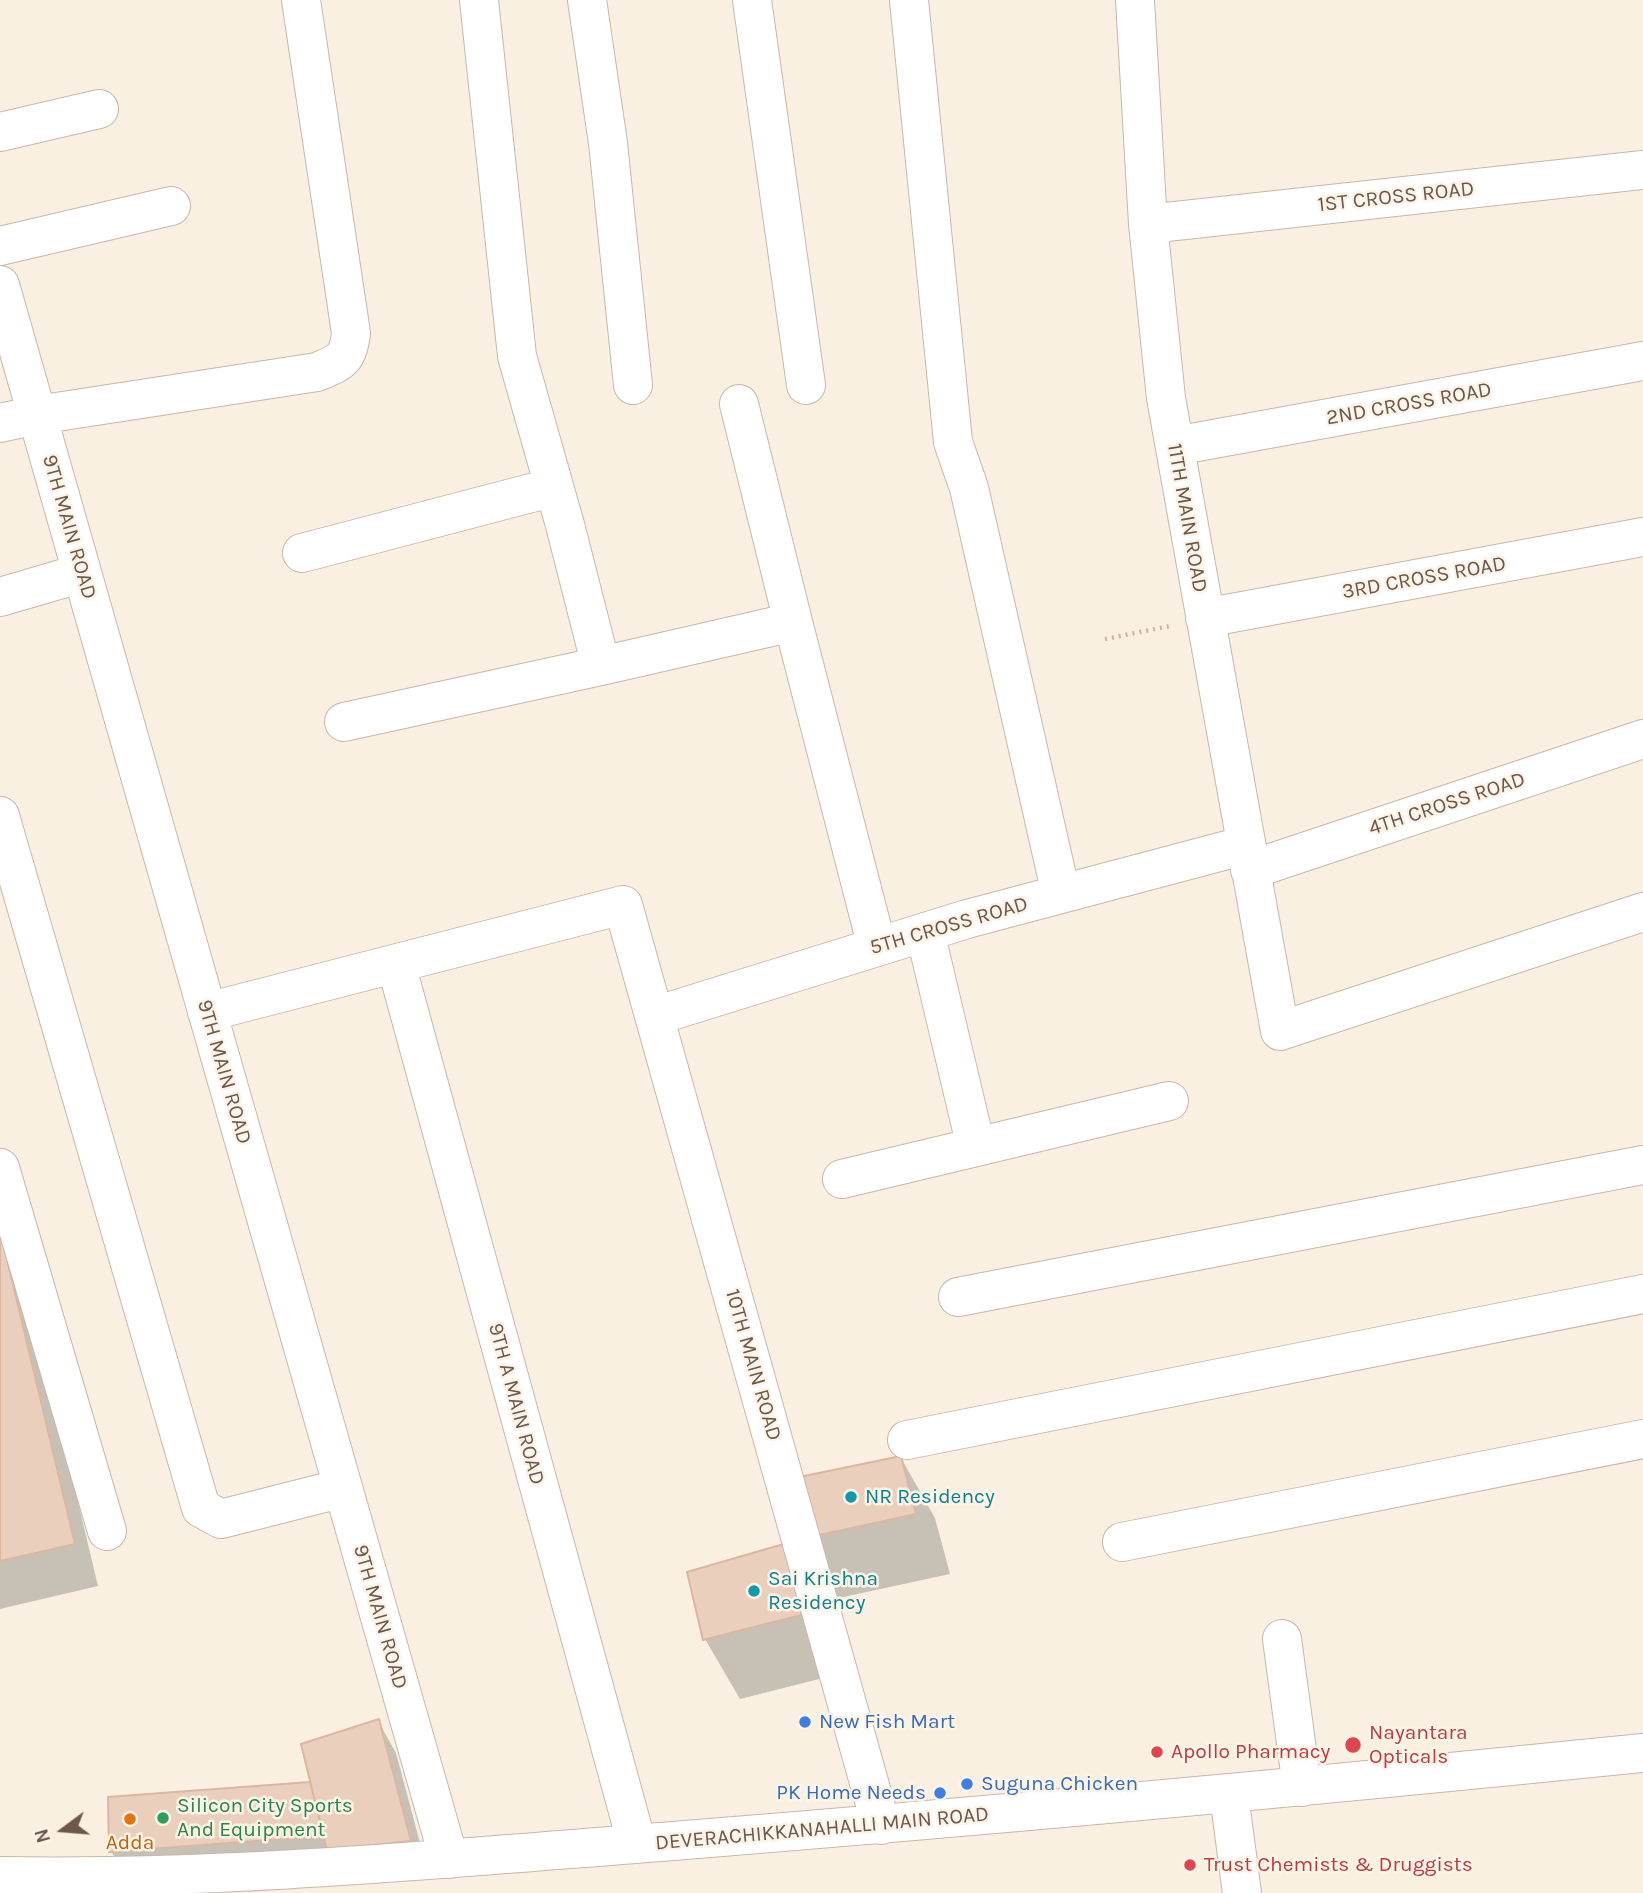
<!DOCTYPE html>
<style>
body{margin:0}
#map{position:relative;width:1643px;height:1893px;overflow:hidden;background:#f9f0e2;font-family:Karla,sans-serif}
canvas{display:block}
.north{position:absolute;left:28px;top:1795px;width:70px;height:70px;-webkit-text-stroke:5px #fcf4e7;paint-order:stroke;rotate:254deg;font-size:19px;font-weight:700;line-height:28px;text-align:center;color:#6d574c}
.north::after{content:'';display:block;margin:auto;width:24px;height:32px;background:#6d574c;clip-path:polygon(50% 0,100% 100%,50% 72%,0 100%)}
</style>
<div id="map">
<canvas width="1643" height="1893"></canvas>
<div class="north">N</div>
</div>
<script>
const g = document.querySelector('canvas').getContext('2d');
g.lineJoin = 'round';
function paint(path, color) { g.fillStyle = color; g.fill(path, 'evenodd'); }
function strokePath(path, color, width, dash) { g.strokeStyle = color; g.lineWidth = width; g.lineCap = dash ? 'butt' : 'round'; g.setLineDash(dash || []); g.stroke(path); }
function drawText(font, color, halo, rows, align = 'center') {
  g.font = font + ' Karla,sans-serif'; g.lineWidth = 5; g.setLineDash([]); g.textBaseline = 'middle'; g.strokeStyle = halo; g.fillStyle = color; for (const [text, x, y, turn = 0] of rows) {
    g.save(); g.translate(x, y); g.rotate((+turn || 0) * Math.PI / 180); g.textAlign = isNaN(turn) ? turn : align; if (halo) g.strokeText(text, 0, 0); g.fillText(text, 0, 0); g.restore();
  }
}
paint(new Path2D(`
 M0,1205l12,21 86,360 -98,23z
 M901,1458l34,60 15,56 -116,25 21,71 -115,29 -35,-60 98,-99z
 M378,1721l18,32 32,120 -299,10 -18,-32 -2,-53 204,-15z`), '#0003');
const building = new Path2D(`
 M0,1230l75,314 -75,17z
 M901,1456l15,58 -115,25 -16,-59z
 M801,1539l20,71 -118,30 -16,-68z
 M379,1719l32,122 -84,9 -26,-106z
 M310,1782l14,54 -215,16 -1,-55z`);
paint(building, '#ebcfbd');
strokePath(building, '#dbb6a0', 2);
const minor = new Path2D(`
 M479,0l38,356 48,169 36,141 192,-44 84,325
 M587,0l21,143 25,242
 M752,0l54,385
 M909,0l44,442 16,46 92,406
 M1135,0l13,224 18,174 114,633 363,-119
 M0,132l99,-23
 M1148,224l495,-54
 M0,246l171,-40
 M0,285l449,1574
 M739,404l54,218
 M0,423l37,-8 280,-43c24,-10 31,-12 34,-39l-50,-333
 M1175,446l468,-85
 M302,553l252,-66
 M0,597l82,-24
 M1205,618l438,-81
 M344,722l257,-56
 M0,816l201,692 20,11 122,-31
 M1250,870l393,-131
 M925,932l51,215
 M396,964l241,880
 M207,1012l416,-107 258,920
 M655,1016l312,-97 279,-74
 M0,1168l107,363
 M842,1179l327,-78
 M958,1297l685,-132
 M907,1440l736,-146
 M1122,1542l521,-103
 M1282,1639l20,148
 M1229,1795l13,98
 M0,1876c221,4 442,-17 661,-34 328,-26 655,-56 982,-89`);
strokePath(minor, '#c8b7ab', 40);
strokePath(new Path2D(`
 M1105,639l65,-13`), '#cfb3a1', 4.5, [2, 5]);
strokePath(minor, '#fff', 38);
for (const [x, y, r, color] of [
 [851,1497,7,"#0f9aa8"],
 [754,1591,7,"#0f9aa8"],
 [805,1722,7,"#3f7fe0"],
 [1353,1745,9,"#e0444e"],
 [1157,1752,7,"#e0444e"],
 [967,1784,7,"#3f7fe0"],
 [940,1793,7,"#3f7fe0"],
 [163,1818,7,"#2e9e5b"],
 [130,1819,7,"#e8710a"],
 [1190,1865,7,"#e0444e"]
]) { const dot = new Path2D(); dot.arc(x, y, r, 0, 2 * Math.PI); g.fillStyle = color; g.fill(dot); strokePath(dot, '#fcf4e7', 2.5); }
drawText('21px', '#6d574c', '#fcf4e7', [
 ["1ST CROSS ROAD",1396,197,-6],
 ["2ND CROSS ROAD",1409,404,-10],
 ["11TH MAIN ROAD",1187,518,80],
 ["9TH MAIN ROAD",69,527,74],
 ["3RD CROSS ROAD",1424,578,-10],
 ["4TH CROSS ROAD",1447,804,-18],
 ["5TH CROSS ROAD",949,926,-16],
 ["9TH MAIN ROAD",224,1072,74],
 ["10TH MAIN ROAD",753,1365,74],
 ["9TH A MAIN ROAD",516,1404,75],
 ["9TH MAIN ROAD",380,1617,74],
 ["DEVERACHIKKANAHALLI MAIN ROAD",822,1829,-5]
]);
drawText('21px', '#0d838f', '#fcf4e7', [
 ["NR Residency",865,1497],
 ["Sai Krishna",768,1579],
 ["Residency",768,1603]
], 'left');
drawText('21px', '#366cbe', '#fcf4e7', [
 ["New Fish Mart",819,1722],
 ["Suguna Chicken",981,1784],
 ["PK Home Needs",926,1793,"right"]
], 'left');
drawText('21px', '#be3a42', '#fcf4e7', [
 ["Nayantara",1369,1733],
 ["Opticals",1369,1757],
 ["Apollo Pharmacy",1171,1752],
 ["Trust Chemists & Druggists",1204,1865]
], 'left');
drawText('21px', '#27864d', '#fcf4e7', [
 ["Silicon City Sports",177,1806],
 ["And Equipment",177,1830]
], 'left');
drawText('21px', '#c56008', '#fcf4e7', [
 ["Adda",130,1843]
]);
</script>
